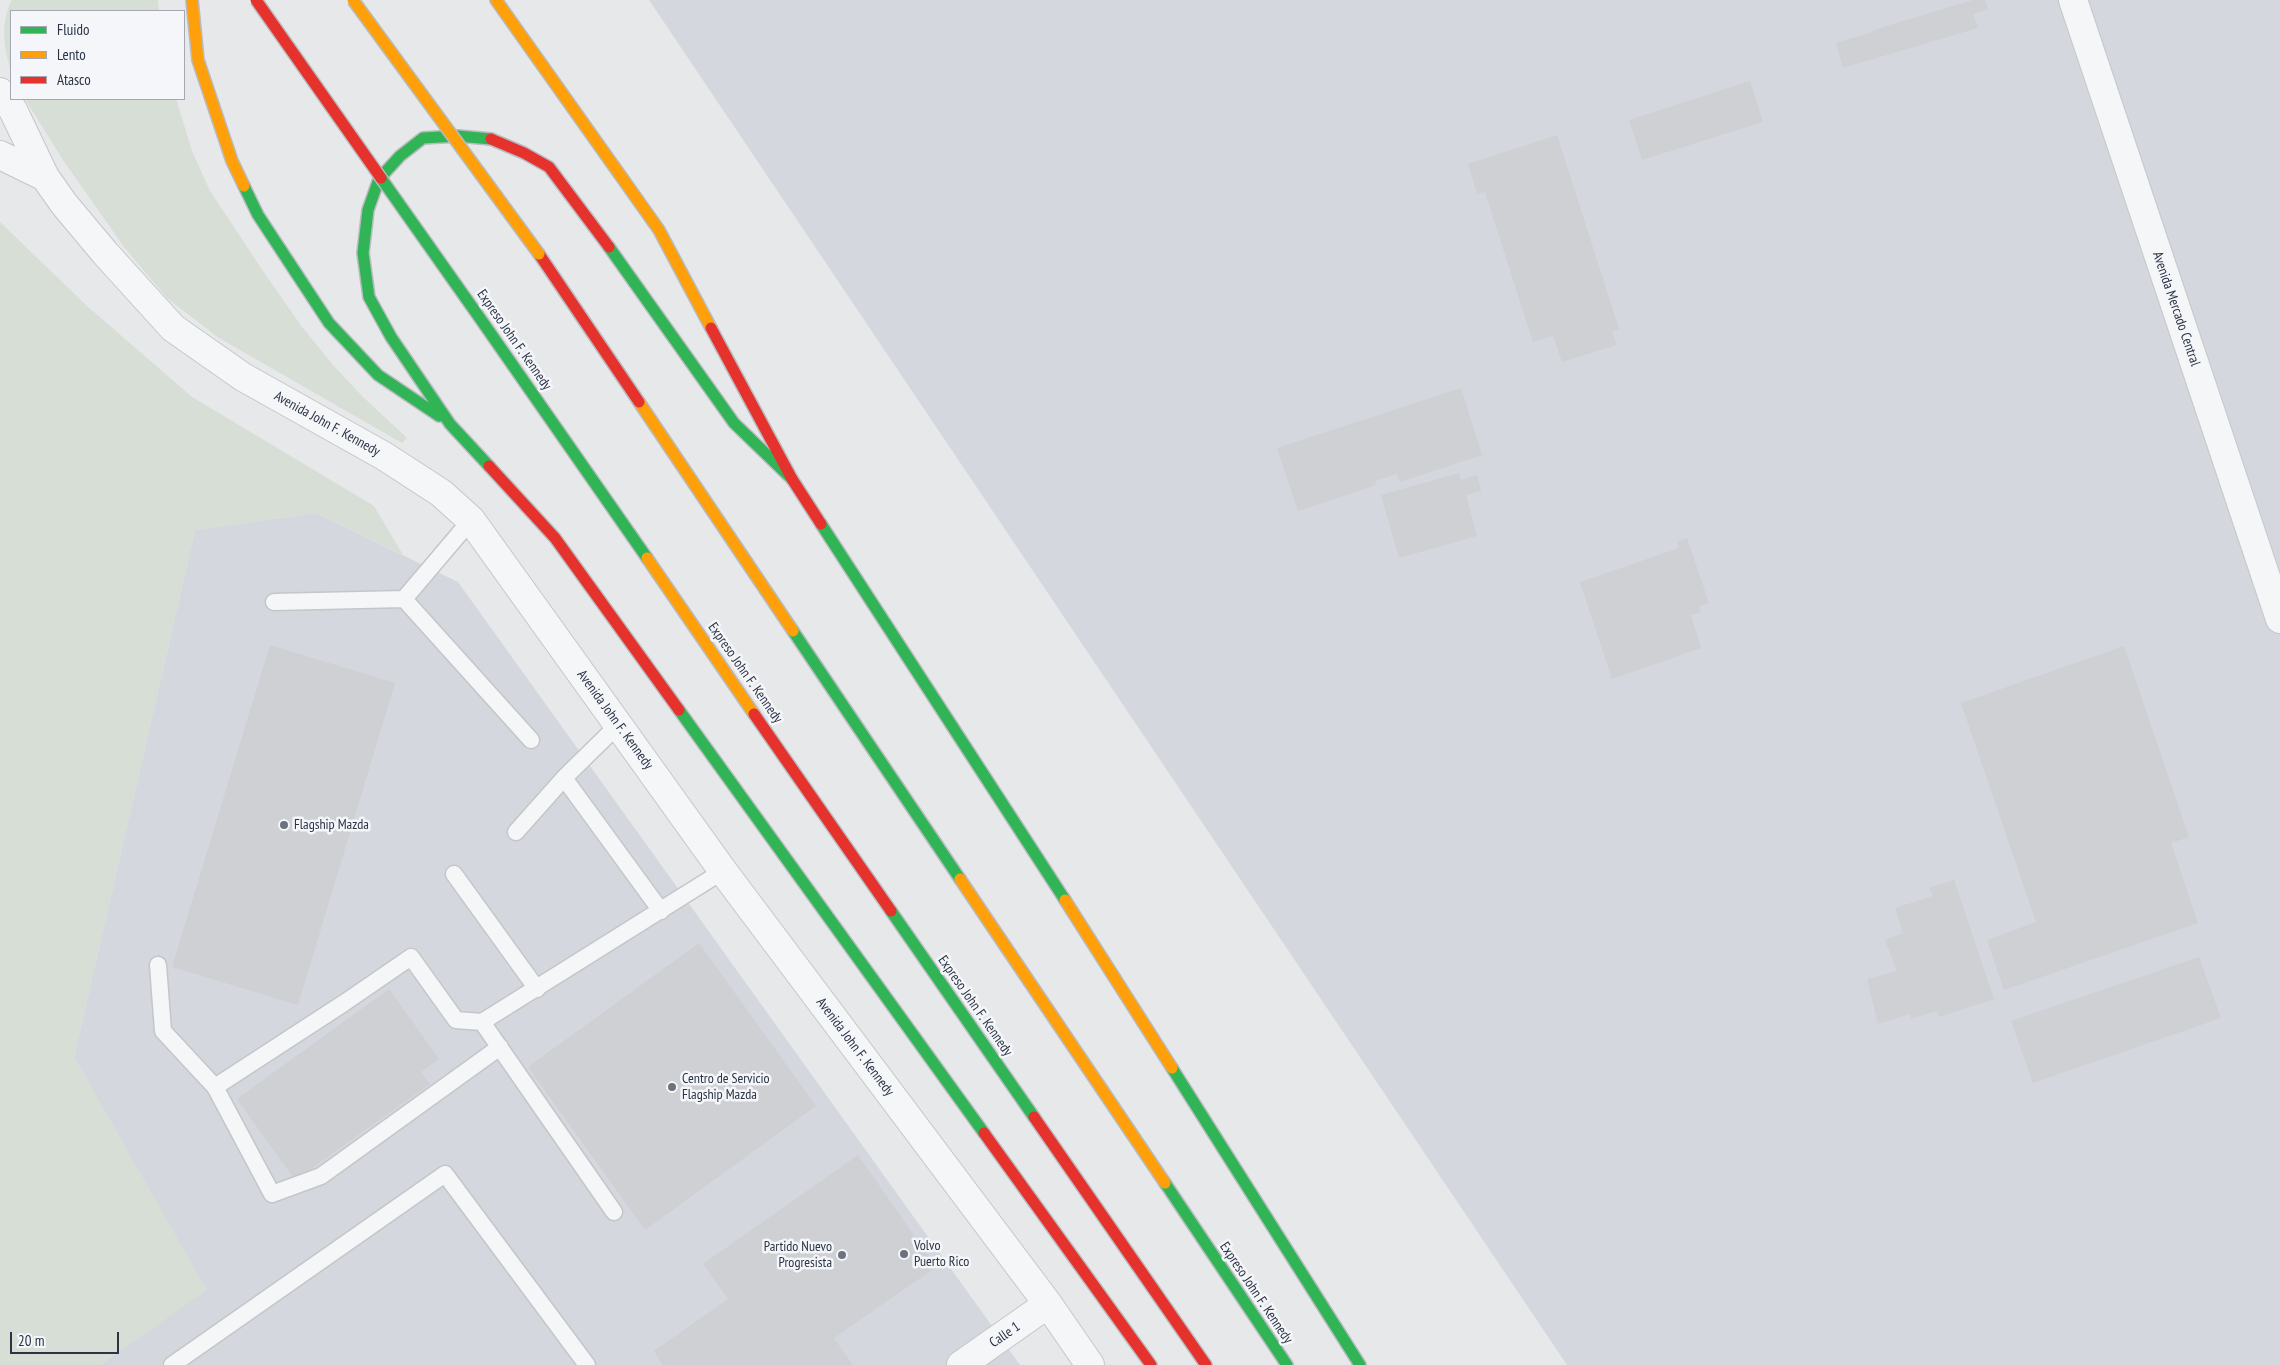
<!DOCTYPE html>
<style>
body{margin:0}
#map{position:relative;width:2280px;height:1365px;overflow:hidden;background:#e6e8ea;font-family:"PT Sans Narrow",sans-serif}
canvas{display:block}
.legend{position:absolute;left:10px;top:10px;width:175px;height:90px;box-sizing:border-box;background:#f4f6f9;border:1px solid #a4a8b1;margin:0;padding:6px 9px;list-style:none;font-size:15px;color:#2b3445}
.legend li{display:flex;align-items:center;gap:10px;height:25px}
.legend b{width:25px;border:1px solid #a4a8b1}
.scale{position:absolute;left:10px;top:1332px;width:109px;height:22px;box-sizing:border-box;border:2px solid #2b3445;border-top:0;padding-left:6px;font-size:15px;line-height:18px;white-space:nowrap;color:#2b3445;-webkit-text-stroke:4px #f4f6f9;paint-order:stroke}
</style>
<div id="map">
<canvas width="2280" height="1365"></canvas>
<ul class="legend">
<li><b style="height:6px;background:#30b455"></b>Fluido</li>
<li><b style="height:6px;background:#ff9f0a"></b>Lento</li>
<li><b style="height:6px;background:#e5322d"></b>Atasco</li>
</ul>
<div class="scale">20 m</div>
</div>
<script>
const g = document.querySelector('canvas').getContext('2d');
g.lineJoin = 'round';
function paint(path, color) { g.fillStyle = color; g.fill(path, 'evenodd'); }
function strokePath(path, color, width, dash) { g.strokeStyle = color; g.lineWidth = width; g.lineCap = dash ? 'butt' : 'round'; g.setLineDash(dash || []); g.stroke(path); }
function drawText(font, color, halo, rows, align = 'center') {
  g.font = font + ' "PT Sans Narrow",sans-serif'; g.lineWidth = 5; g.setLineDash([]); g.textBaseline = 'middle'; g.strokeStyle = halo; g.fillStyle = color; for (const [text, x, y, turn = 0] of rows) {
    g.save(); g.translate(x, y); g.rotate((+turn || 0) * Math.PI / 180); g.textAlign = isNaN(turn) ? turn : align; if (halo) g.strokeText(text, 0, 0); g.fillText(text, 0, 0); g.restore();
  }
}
paint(new Path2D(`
 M649,0h1631v1365h-713z
 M316,513l142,69 562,783h-920l106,-75 -132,-233 121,-527z`), '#d4d7dd');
paint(new Path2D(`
 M12,0h146l1,11h-148v60c-7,-24 -11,-48 1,-71z
 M25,99h151l16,52 18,40 51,77 41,59 31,38 30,32 44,41 -5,5 -183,-105 -51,-39 -44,-52 -61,-87z
 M0,222l87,84 105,91 182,109 29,49 -87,-42 -121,17 -121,527 133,233 -107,75h-100z`), '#d6ded6');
paint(new Path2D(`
 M1973,0h12l3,9 -15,5 5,14 -135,40 -7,-25 37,-11v-2z
 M1750,81l13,41 -121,38 -13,-40z
 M1557,135l62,194 -7,3 5,13 -55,17 -9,-26 -20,6 -48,-150 -8,2 -9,-30z
 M1461,388l21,67 -82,27 -3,-8 -22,7 1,4 -78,26 -21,-63z
 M1459,473l2,7 16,-5 4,16 -15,4 11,41 -78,22 -18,-63z
 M1687,538l22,65 -10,3 2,6 -10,3 10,33 -89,31 -32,-97 99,-34 -2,-6z
 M270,645l125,38 -97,322 -126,-38z
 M2124,646l65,191 -18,6 27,80 -194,67 -17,-50 49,-18 -75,-219z
 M1954,880l40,119 -55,18 -2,-6 -26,8 -1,-5 -32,10 -11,-45 30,-8 -12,-31 18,-7 -8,-25 38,-12 -4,-8z
 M699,943l117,163 -171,124 -117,-163z
 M2199,957l22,61 -188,65 -22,-62z
 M389,989l50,70 -18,13 9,12 -135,96 -58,-81z
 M858,1155l78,112 -102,71 19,27h-190l-9,-14 74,-52 -25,-35z`), '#ced0d3');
const lane = new Path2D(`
 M471,520l-67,79 127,141
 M274,602l130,-3
 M564,778l97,133
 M516,832l48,-54 55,-54
 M454,874l83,115
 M158,965l5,66 52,56
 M482,1022l132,190
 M500,1047l-179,129 -49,18 -57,-107 129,-84 67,-46 45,63 26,2 241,-151
 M172,1365l273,-191 142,191`);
const street = new Path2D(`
 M2073,0l207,619
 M0,92l13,18 32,67 -45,-22
 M45,177l19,27 41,49 68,75 70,49 141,79 57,37 30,27 252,351 325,433 42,61
 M961,1365l87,-61`);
const fast = new Path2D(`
 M244,186l14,29 71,108 49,52 61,41
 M609,247l125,176 58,56
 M484,324l163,234
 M489,466l-39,-42 -59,-87 -22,-40 -6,-44 5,-43 11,-31 21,-23 23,-18 35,-2 33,3
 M821,524l244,376
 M793,631l167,248
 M679,710l305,423
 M891,911l143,206
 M1172,1068l188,297
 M1165,1183l122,182`);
const slow = new Path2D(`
 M192,0l6,60 34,101 12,25
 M496,0l163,230 52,98
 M639,402l154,229
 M647,558l107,156
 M960,879l205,304
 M1065,900l107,168`);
const jam = new Path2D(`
 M491,139l33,14 25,14 60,80
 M539,254l100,148
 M711,328l81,151 29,45
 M489,466l66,72 124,172
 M754,714l137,197
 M1034,1117l172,248
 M984,1133l167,232`);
strokePath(lane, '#c4c6c8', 19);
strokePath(street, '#c4c6c8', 30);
strokePath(fast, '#b8bbbf', 14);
strokePath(slow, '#b8bbbf', 14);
strokePath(jam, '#b8bbbf', 14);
strokePath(lane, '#f5f6f7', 16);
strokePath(street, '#f5f6f7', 28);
strokePath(fast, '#30b455', 11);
strokePath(slow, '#ff9f0a', 11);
strokePath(jam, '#e5322d', 11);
const fastBridge = new Path2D(`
 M381,178l103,146`);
const slowBridge = new Path2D(`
 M353,0l186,254`);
const jamBridge = new Path2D(`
 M256,0l125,178`);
strokePath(fastBridge, '#b8bbbf', 14, []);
strokePath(slowBridge, '#b8bbbf', 14, []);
strokePath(jamBridge, '#b8bbbf', 14, []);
strokePath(fastBridge, '#30b455', 11);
strokePath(slowBridge, '#ff9f0a', 11);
strokePath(jamBridge, '#e5322d', 11);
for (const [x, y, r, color] of [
 [284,825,5,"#6c737f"],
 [672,1087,5,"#6c737f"],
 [904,1254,5,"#6c737f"],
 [842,1255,5,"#6c737f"]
]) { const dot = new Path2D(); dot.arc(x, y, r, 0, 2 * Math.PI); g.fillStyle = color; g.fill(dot); strokePath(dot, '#f4f6f9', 2); }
drawText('14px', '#2b3445', '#f4f6f9', [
 ["Avenida Mercado Central",2176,309,71],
 ["Expreso John F. Kennedy",514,340,55],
 ["Avenida John F. Kennedy",327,424,29],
 ["Expreso John F. Kennedy",745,673,55],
 ["Avenida John F. Kennedy",615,720,54],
 ["Expreso John F. Kennedy",975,1006,55],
 ["Avenida John F. Kennedy",855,1047,53],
 ["Expreso John F. Kennedy",1256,1293,56],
 ["Calle 1",1005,1335,-35]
]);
drawText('14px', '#2b3445', '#f4f6f9', [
 ["Flagship Mazda",294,825],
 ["Centro de Servicio",682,1079],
 ["Flagship Mazda",682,1095],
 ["Volvo",914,1246],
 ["Puerto Rico",914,1262],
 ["Partido Nuevo",832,1247,"right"],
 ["Progresista",832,1263,"right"]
], 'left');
</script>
